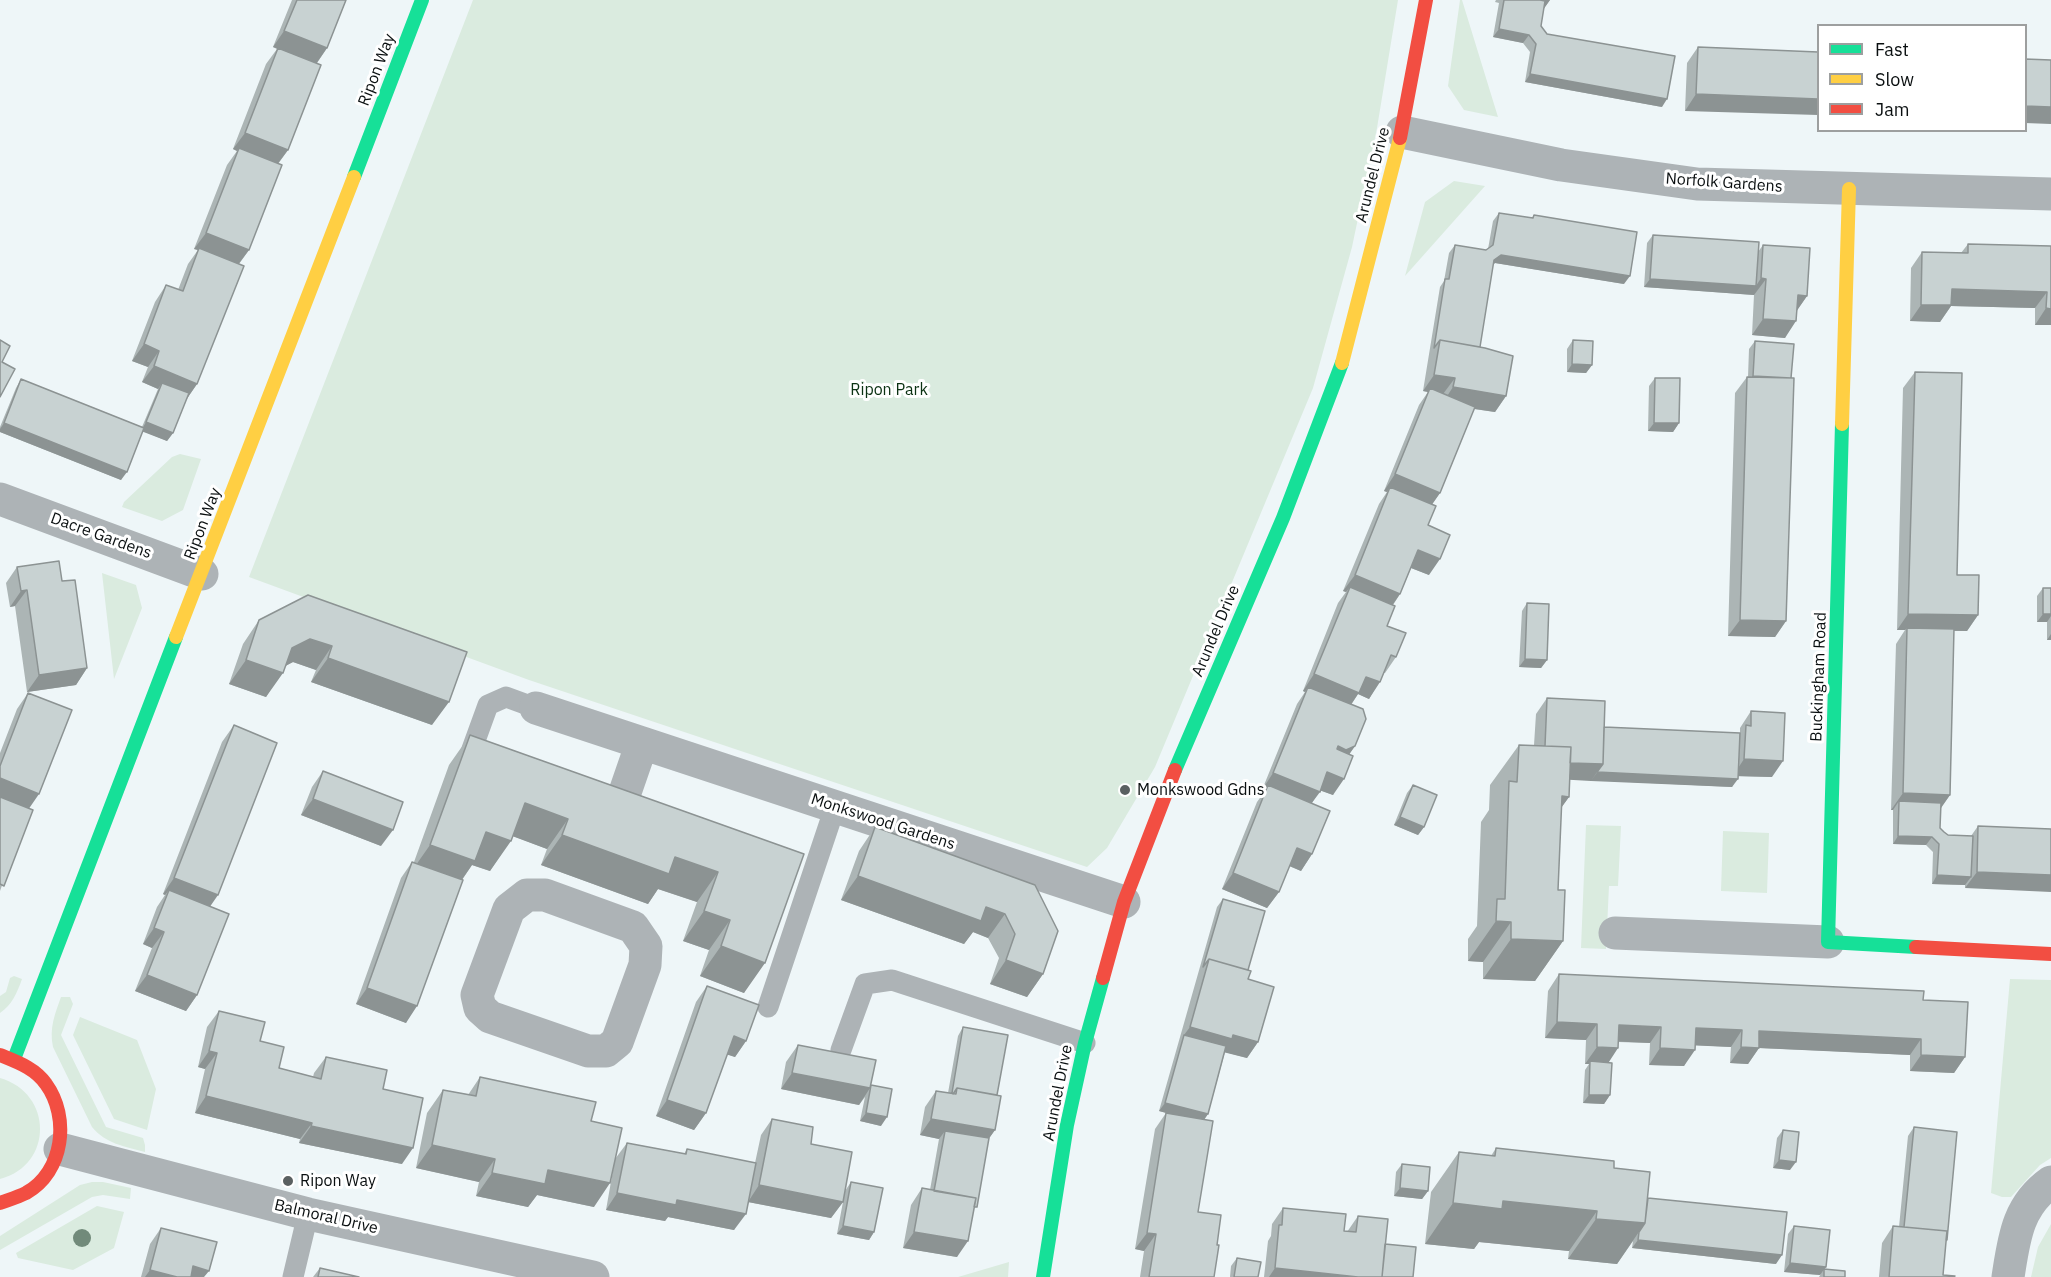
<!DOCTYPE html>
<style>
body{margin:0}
#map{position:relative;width:2051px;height:1277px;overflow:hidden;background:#eef6f8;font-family:"IBM Plex Sans",sans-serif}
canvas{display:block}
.legend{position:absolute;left:1817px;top:24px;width:210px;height:108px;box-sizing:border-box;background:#fff;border:2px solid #9d9f9f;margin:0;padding:8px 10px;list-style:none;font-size:18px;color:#0a0f10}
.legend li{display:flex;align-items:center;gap:12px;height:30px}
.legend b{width:30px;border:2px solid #9d9f9f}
</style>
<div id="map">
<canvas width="2051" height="1277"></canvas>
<ul class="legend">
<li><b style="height:8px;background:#16e098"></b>Fast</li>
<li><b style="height:8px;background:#ffcf43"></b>Slow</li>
<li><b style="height:8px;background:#f24e42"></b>Jam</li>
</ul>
</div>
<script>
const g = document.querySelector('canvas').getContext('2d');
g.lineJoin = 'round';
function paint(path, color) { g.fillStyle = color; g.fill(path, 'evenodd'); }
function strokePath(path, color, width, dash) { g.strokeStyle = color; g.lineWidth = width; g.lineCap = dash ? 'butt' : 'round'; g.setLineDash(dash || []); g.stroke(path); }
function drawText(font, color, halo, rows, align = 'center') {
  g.font = font + ' "IBM Plex Sans",sans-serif'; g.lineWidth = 6; g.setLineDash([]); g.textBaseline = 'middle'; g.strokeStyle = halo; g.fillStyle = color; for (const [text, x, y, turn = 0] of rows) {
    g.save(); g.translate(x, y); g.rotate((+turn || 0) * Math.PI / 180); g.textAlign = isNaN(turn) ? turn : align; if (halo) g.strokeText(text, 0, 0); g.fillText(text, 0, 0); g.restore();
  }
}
paint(new Path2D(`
 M473,0h925l-21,128 -25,119 -39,141 -158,379 -48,81 -20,19 -558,-187 -280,-103z
 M1460,0h2l36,117 -34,-7 -16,-24z
 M1454,181l31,5 -80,90 20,-74z
 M180,454l21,5 -18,51 -21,11 -40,-14 2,-5 48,-45z
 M102,573l34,12 6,23 -28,71z
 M1586,825l35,1 -3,60h-9l-3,63 -25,-1z
 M1723,831l46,2 -2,60 -46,-2z
 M14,976l8,3c-5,14 -10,26 -22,34v-17l6,-4 4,-14z
 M2010,979l41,1v178l-11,7 -29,32h-9l-11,-4z
 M61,997h9l3,7 -12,31 45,92 37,11 2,7v7c-21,-6 -39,-8 -53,-25l-39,-80c-4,-19 2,-33 8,-50z
 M80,1017l57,23 19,49 -9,41 -33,-11 -41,-84z
 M0,1078c53,15 54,87 0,101z
 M92,1182h11l28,6 -1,11 -27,-4 -11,2 -92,53v-14l80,-51z
 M97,1206l27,6 -10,36 -41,22 -55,-12 -2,-5z
 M2051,1224v53h-20l7,-30z
 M1009,1262l-1,15h-50z`), '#daebdf');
strokePath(new Path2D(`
 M472,749l16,-44 18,-8 30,11
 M768,1007l67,-200
 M841,1050l24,-66 27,-4 193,63
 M293,1277l15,-63`), '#adb3b6', 21);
strokePath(new Path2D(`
 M1402,132l159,33 136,19 354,10
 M0,499l202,75
 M536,708l588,194
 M614,824l28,-81
 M527,895h18l88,32 13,19 -1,19 -28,77 -11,9h-18l-98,-34 -10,-9 -3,-13 32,-86z
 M1615,933l213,9
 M60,1149l248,65 285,63
 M2008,1277c6,-38 9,-71 43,-95`), '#adb3b6', 33);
strokePath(new Path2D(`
 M354,177l68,-177
 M1842,424l-14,518 88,5
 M1175,770l108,-252 59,-155
 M14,1059l162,-422
 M1043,1277l24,-152 18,-82 18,-65`), '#16e098', 14);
strokePath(new Path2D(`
 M1342,363l58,-225
 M1842,424l7,-235
 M176,637l178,-460`), '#ffcf43', 14);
strokePath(new Path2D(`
 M1400,138l26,-138
 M1916,947l135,7
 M1103,978l21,-76 51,-132
 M0,1055c17,7 35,13 46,29 24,33 18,88 -20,109 -8,4 -18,7 -26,10`), '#f24e42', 14);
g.fillStyle = '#718a7a';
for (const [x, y] of [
 [82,1238]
]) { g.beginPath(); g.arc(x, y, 9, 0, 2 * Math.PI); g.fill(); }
paint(new Path2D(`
 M292,0h54l-19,48 -10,15 -29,87 -10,14 -29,86 -10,14 -42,120 -11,16 -13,33 -6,8 -24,-10 -22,49 -121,-48v-5l16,-39 5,-9 121,48 16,-38 -16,-7 6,-15 -16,-6 23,-59 11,-17 12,5 10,-26 10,-14 -4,-1 33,-84 10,-14 -4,-2 33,-85 11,-15 -4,-2z
 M1496,0h54l-6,8 -3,18 6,8 115,73 -137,-25 5,-30 -7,-9 -30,-6 6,-34 -4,-1z
 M1698,47l120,5 -133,59 2,-48z
 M1499,213l33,5 2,-3 90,69 -129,-21 -2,2 -13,82 26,49 -11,16 -21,-3 -34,84 -9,12 -3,20 1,50 -18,-7 -11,26 -7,11 -6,21 9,31 -11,16h-1l-15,26 -11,-5 -7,11 4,41 -6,8 -16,41 -13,-5 -8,13v51l-11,17 -12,-5 -10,26 -12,16 -45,-19 35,-87 8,-11 -3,-1 35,-86 8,-12 -2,-1 35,-88 8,-11 -3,-1 36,-87 8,-12 -3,-1 35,-86 9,-13 -5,-1 17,-104 4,-6 5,-28 6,-8 31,5 2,-1 5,-28z
 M1653,235l105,17 5,-7 44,51 -10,14 -12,28 -33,-3 2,-40 -110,-8 3,-44z
 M1968,244l83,2v79h-16v-17l-84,-2 -11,16 -30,-1 1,-53 11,-16 39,1z
 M1573,340l19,25 -6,8 -19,-1v-23z
 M1755,341l36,37 -5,243 -11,16 -47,-1 7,-243 12,-16h1l1,-28z
 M1915,372l42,203 21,40 -11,16h-13l-4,164 -9,12 -1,21 8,7 23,1 7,-10 73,3 -86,59v-3l-33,-1 1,-32 -7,-7 -33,-1v-34h-2l5,-166 9,-14h-8l6,-242z
 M1655,378l24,45 -6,9 -25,-1 1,-45z
 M17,567l70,101 -11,17 -49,7 -12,-86 -5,1 -4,-24z
 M2043,588h8v52h-4v-18h-10v-26z
 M308,595l124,130 -121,-43 5,-12 -23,-8 -8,4 -19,31 -37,-13 14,-40 16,-24z
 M1527,603l20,57 -6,8 -22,-1 3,-56z
 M28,693l1,116 -29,82v-138l17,-44z
 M1547,698l57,29 136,6v-5l11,-17 21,66 -34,-1 -6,11 -163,-8v18l-8,11 -3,82 5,51 -28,40 -52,-2v-17l-15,-1v-22l9,-13 4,-104 8,-12 1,-25 29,-40h15l2,-31z
 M234,725l-24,182 -13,88 -11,16 -51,-20 17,-43 -9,-4 14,-37 8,-12 -2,-1 59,-152z
 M470,735l334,119 -60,139 -44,-17 9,-26 -26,-9 14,-39 -39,-13 -10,15 -107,-39 6,-16 -34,-13 -23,35 -18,-6 -10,15 -56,143 -50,-19 45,-126 11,-16h2l35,-97z
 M323,771l58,75 -80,-31 11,-28z
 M1413,785l11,42 -6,8 -24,-10 13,-32z
 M875,827l160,58 8,89 -16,23 -37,-13 9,-26 -11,-20 -15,-6 -9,12 -123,-44 18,-49z
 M1223,899l25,71v9l10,63 -11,16 -22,-6 -17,62 -4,5 -6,93 19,33 -3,32h-74l4,-26 -9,-2 20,-120 11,-16h1l-8,-2 58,-204z
 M1559,974l364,26 42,57 -11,16 -44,-2v-16l-81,-4 -70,-3 -11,16 -18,-1 1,-16 -36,-2 -11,21 -35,-1 1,-22 -32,-1 -10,20 2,33 -6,9 -21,-1 2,-33 4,-6h-4l1,-24 -41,-2 3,-47z
 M707,986l39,55 -11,16 -8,-3 -21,59 -12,17 -38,-14 40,-114z
 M219,1011l41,30 19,27 34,9 1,-4 12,-16 57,32 19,75 -103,-21 1,-4 -105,-26 10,-44 -7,-2 9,-40z
 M963,1027l34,68 -2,35 -6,8 -16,74 -16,45 -54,-9 8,-43 11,-17 8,2 9,-51 -19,-4 5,-28 11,-16 12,2 10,-57z
 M798,1045l73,40 10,41 -21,-5 5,-24 -6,8 -78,-16 5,-27z
 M480,1077l111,44 3,86 -57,-12 -9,12 -52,-11 3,-14 -63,-14 11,-55 16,-23 25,5z
 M772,1119l39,25 32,58 -12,16 -83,-16 -14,28 -66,-13 -3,4 -59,-11 9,-51 12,-16 57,11 3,-5 68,14 6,-28z
 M1914,1127l33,113 -1,2 -3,33 11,2h-75l3,-34 11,-17 6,1 9,-91z
 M1783,1130l7,40 -17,-2 4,-30z
 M1496,1148l118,20 34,30 128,66 -144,-16 1,-7 -16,23 -49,-5 1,-8 -90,-9 -5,7 -49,-5 6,-52 28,-40 32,4z
 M1402,1164l26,27 -6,8 -28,-3 2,-24z
 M851,1182l23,50 -5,8 -32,-6 8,-43z
 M1283,1208l61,23 3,1 11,-16 27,28 28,33h-149l4,-36 3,-5 1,-12z
 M1794,1226l32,41 -6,8 -36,-3 4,-38z
 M161,1228l43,49h-63l9,-33z
 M1237,1258l21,19h-28l1,-11z
 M320,1268l39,9h-46z
 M1824,1269l21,8h-26z`), '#acb5b5');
paint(new Path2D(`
 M1503,0h47l-7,10z
 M1499,29l30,6 -6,8 -30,-6z
 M284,31l43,17 -11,16 -43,-17z
 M1530,74l137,25 -5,8 -137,-25z
 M1696,94l122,5v16l-133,-4z
 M2025,106l26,1v17l-26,-1z
 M245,133l43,17 -12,16 -37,-18 -2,3 -4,-2z
 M206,233l43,17 -12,16 -38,-18 -1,2 -4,-1z
 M1501,255l129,21 -6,8 -129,-21 -7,5 6,-8z
 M1761,278l5,1 -12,16 -110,-8 6,-8 106,7z
 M1952,289l95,3 -12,16 -84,-2 -11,16 -30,-1 11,-16z
 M1798,295l9,1 -11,16z
 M2046,308l5,1v16h-16z
 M1763,319l33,2 -11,17 -33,-3z
 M144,344l15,7 -11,16 -16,-6z
 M1572,364l20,1 -6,8 -19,-1z
 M154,366l43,18 -11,16 -24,-17 -4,6 -16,-7z
 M1434,375l21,3 -12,16 -13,-6 -2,4 -5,-1z
 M1453,387l53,9 -11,16 -53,-8z
 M146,422l27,11 -6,8 -26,-10z
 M4,423l123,49 -6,8 -121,-48v-3z
 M1654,423h25l-6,9 -25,-1z
 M1395,474l45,19 -11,16 -39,-22 -3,5 -3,-1z
 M1418,550l22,9 -11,16 -23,-9z
 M1355,575l45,19 -11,16 -39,-23 -4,5 -3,-1z
 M27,590l-12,16 -5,1 11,-16z
 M1908,614l70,1 -11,16 -60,-1v-2l-2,2h-8z
 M2043,614h8v2l-4,6h-10z
 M1740,620l46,1 -11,16 -47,-1z
 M2051,634v6h-4z
 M310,639l22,7 -16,24 -23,-8 -17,9 7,2 -17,24 -37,-13 17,-24 46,-12z
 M328,658l121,44 -17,23 -121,-43z
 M1525,659l22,1 -6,8 -22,-1z
 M87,668l-11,17 -49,7 12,-17z
 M1314,674l52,3 14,5 -11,17 -11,-5 -10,15 -40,-22 -3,5 -2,-1z
 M1338,746h17l-11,16 -9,4z
 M1744,759l39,2 -11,16 -39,-1z
 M1568,763l35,1 -12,17 -35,-2z
 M1327,772l17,7 -11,16 -17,-6z
 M1597,772l141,7 -6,8 -141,-6z
 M1273,773l47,19 -12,16 -40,-23 -3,6 -3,-1z
 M0,778l39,16 -11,16 -28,-11z
 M1903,793l47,2 -11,16 -40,-10 -6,9h-2z
 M1562,796l7,1 -29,40z
 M313,799l80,31 -12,16 -80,-31z
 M525,803l43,16 -21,30 -43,-16z
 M1400,817l24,10 -6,8 -24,-10z
 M486,832l25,9 -21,30 -18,-6 -18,26 -45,-16 21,-30z
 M562,835l113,22 43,15 -21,30 -39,-13 -10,15 -107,-39z
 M1898,836l34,1 -6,8 -33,-1z
 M1297,848l15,6 -11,17 -16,-7z
 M1977,872l74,3v17l-86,-4z
 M1233,873l46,19 -12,16 -45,-19z
 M1937,875l34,2 -6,8 -33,-1z
 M858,876l128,31 19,7 -17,24 -15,-6 -9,12 -123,-44z
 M174,878l44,17 -11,16 -38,-21 -4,5 -2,-1z
 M704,911l26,9 -21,30 -26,-9z
 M1496,921l15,1 -28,40 -15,-1z
 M154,928l10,4 -12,16 -9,-4z
 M1511,939l52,2 -28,40 -52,-2z
 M721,946l44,17 -21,30 -44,-17z
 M1006,960l37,14 -16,23 -37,-13z
 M147,975l50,20 -11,16 -51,-20z
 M367,988l50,18 -11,17 -50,-19z
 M1557,1022l40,2 -11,16 -41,-2z
 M1619,1025l42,2 -11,16 -43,-2z
 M1190,1027l43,8 25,7 -11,16 -24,-6 -39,-17z
 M1696,1028l46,2 -11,17 -46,-2z
 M1759,1031l162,8 -11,16 -151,-7 -11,16 -18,-1 11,-16z
 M734,1036l12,5 -11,16 -13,-4z
 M1597,1047l21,1 -11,17 -17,-4 -1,3h-4z
 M1660,1048l35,2 -11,16 -35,-1z
 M209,1051l8,2 -12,16 -7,-2z
 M1921,1055l44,2 -11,16 -44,-2z
 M792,1073l78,15 -11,17 -78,-16z
 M1589,1095h21l-6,9 -21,-1z
 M206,1096l106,27 -12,16 -105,-26z
 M667,1100l39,13 -12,17 -38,-14z
 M1165,1103l43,11 -6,9 -43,-12z
 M866,1113l21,4 -6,9 -21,-5z
 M931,1119l64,11 -12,17 -38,-16 -6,8 -19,-4z
 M311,1126l102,22 -11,16 -103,-21z
 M432,1145l63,14 -16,23 -63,-14z
 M1779,1160l17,2 -6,8 -17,-2z
 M548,1170l62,13 -16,24 -57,-12 -9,12 -52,-11 16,-23z
 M759,1185l84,17 -12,16 -83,-16z
 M1400,1188l28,3 -6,8 -28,-3z
 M617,1193l60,7 69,14 -12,16 -66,-13 -3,4 -59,-11z
 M1503,1201l94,10 -28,40 -90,-9 -5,7 -49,-5 28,-41z
 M1596,1219l49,4 -28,41 -49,-5z
 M843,1226l31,6 -5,8 -32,-6z
 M914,1232l54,9 -11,16 -54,-9z
 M1147,1233l9,1 -12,17 -9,-2z
 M1638,1240l144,15 -6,9 -144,-16z
 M1790,1263l36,4 -6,8 -36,-3z
 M193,1266l16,5 -5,6h-18z
 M1275,1268l83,9h-89z
 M150,1270l27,7h-32z`), '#8c9393');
const building = new Path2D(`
 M297,0h49l-19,48 -43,-17z
 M1504,0h36l5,1 -4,25 6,8 128,22 -8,43 -137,-25 6,-30 -7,-9 -30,-6z
 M1698,47l120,5v47l-122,-5z
 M278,48l43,17 -33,85 -43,-17z
 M2025,59l26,1v47l-26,-1z
 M239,148l43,17 -33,85 -43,-17z
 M1499,213l34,5 1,-3 103,17 -7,44 -129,-21 -7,5 -14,87 -40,-7 -6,8 11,-69h4l6,-34 31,5 7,-5z
 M1653,235l106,7 -3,44 -106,-7z
 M1968,244l83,2v63l-5,-1 1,-16 -95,-3 -1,16h-30l1,-53 46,1z
 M1763,245l47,3 -3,48 -9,-1 -2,26 -33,-2 3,-40 -5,-1z
 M199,248l45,18 -47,118 -43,-18 5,-15 -15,-7 22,-59 17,6z
 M0,340l10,6 -8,16 13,7 -15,28z
 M1440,340l45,8 28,8 -7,40 -53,-9 2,-9 -21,-3z
 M1573,340l20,1 -1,24 -20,-1z
 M1755,341l39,3 -3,34 -38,-2z
 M1915,372l47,1 -5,202h22l-1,40 -70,-1z
 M1747,377l47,1 -8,243 -46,-1z
 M1655,378h25l-1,45h-25z
 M21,379l123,49 -17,44 -123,-49z
 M162,383l27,10 -16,40 -27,-11z
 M1430,388l45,19 -35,86 -45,-19z
 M1390,487l46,19 -8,19 22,10 -10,24 -22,-9 -18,44 -45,-19z
 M59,561l3,20 13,-1 12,88 -48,7 -12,-85 -6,1 -4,-24z
 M1350,587l45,19 -8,20 19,7 -10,24 -5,-2 -11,27 -14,-5 -7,16 -45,-19z
 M2043,588h8v26h-8z
 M308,595l159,57 -18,50 -121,-44 4,-12 -22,-7 -18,9 -9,25 -37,-13 13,-40z
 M1527,603l22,1 -2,56 -22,-1z
 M1907,628l47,1 -4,166 -47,-2z
 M1308,687l55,22 3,10 -11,27 -9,4 -8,-4 -1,3 16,7 -9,23 -17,-7 -7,20 -47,-19z
 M28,693l44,17 -33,84 -39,-16v-12z
 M1547,698l58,3 -2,63 -33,-1 1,-16 -26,-1z
 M1751,711l34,2 -2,48 -39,-2 2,-34 5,1z
 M234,725l43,18 -59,152 -44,-17z
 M1604,727l136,6 -2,46 -141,-7 6,-8z
 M470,735l334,119 -39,109 -44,-17 9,-26 -26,-9 14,-39 -43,-15 -6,17 -107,-39 6,-16 -43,-16 -14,38 -25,-9 -11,29 -45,-16z
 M1519,745l52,2 -2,50 -7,-1 -4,94h7l-2,51 -52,-2v-17l-15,-1 1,-22h8l4,-118 8,1z
 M323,771l80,31 -10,28 -80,-31z
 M1268,785l62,26 -18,43 -15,-6 -18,44 -46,-19z
 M1413,785l24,10 -13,32 -24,-10z
 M0,797l33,13 -29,76 -4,-2z
 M1899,801l42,2 -1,25 4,4 4,3 25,1 -2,41 -34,-2 2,-31 -7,-7 -34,-1z
 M1978,826l73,3v46l-74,-3z
 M875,827l160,58 23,46 -15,43 -37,-14 9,-26 -10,-20 -19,-7 -5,14 -123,-45z
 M412,862l51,18 -46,126 -50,-18z
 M169,890l60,24 -32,81 -50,-20 17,-43 -10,-4z
 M1223,899l42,12 -17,59 -39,-11 -6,8z
 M1209,959l42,12 -3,8 26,8 -16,55 -25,-7 -1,4 -42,-12z
 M1559,974l365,17 -1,9 45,2 -3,55 -44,-2v-16l-80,-4 -82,-4v17l-18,-1 1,-17 -46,-2 -1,22 -35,-2 1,-21 -42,-2 -1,23 -21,-1v-23l-40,-2z
 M707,986l52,19 -13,36 -12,-5 -28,77 -39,-13z
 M219,1011l46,11 -5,19 24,6 -5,21 42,11 5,-22 61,13 -4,19 40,9 -10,50 -102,-22 1,-3 -106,-27 11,-43 -8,-2z
 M963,1027l45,8 -11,60 -40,-7 -4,6 -1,-1z
 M1184,1035l42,11 -18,68 -43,-11z
 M798,1045l78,15 -6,28 -78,-15z
 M1590,1061l22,2 -2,32h-21z
 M480,1077l116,25 -5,19 31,7 -12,55 -62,-13 -3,14 -53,-11 3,-14 -63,-14 11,-55 33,6z
 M871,1085l21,4 -5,28 -21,-4z
 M957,1088l44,8 -6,34 -64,-11 5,-28 20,3z
 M1166,1113l47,8 -15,91 23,3 -4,30h2l-5,32h-65l7,-43 -9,-1z
 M772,1119l41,8 -2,17 41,8 -9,50 -84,-17z
 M1914,1127l43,5 -10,108h-1l1,-9 -43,-4z
 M1783,1130l16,2 -3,30 -17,-2z
 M945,1131l44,7 -12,69h-3l2,-9 -42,-7z
 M627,1143l59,11 1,-5 69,14 -10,51 -69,-14 -1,5 -59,-12z
 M1496,1148l118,13v7l36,4 -5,51 -49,-4 1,-8 -94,-10 -1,8 -49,-6 6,-51 36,4z
 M1402,1164l28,3 -2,24 -28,-3z
 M851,1182l32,6 -9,44 -31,-6z
 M922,1188l54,10 -8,43 -54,-9z
 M1648,1198l139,14 -5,43 -144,-15 1,-8 6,-9z
 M1283,1208l63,6 -2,17 12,1 2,-16 30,3 -6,58h-24l-83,-9 4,-43h3z
 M1794,1226l36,4 -4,37 -36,-4z
 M1893,1226l54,5 -4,44 12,1 -1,1h-65z
 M161,1228l56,14 -8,29 -16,-5 -2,11h-14l-27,-7z
 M1385,1244l31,3 -3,30h-31z
 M1237,1258l24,4 -3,15h-24z
 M320,1268l39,9h-41z
 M1824,1269l21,2v6h-21z`);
paint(building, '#c8d2d2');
strokePath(building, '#8c9393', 1.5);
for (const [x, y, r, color] of [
 [1125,790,6,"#5a6061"],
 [288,1181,6,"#5a6061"]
]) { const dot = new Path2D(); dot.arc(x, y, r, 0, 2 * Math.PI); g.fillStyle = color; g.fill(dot); strokePath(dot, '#fff', 2); }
drawText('16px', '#0a0f10', '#fff', [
 ["Ripon Way",377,70,-69],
 ["Arundel Drive",1373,175,-76],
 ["Norfolk Gardens",1724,183,4],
 ["Ripon Way",203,524,-69],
 ["Dacre Gardens",101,536,20],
 ["Arundel Drive",1216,631,-67],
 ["Buckingham Road",1819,677,-88],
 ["Monkswood Gardens",883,822,18],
 ["Arundel Drive",1058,1093,-79],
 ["Balmoral Drive",326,1217,13]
]);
drawText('16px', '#0b3213', '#fff', [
 ["Ripon Park",889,390]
]);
drawText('16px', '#0a0f10', '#fff', [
 ["Monkswood Gdns",1137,790],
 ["Ripon Way",300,1181]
], 'left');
</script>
